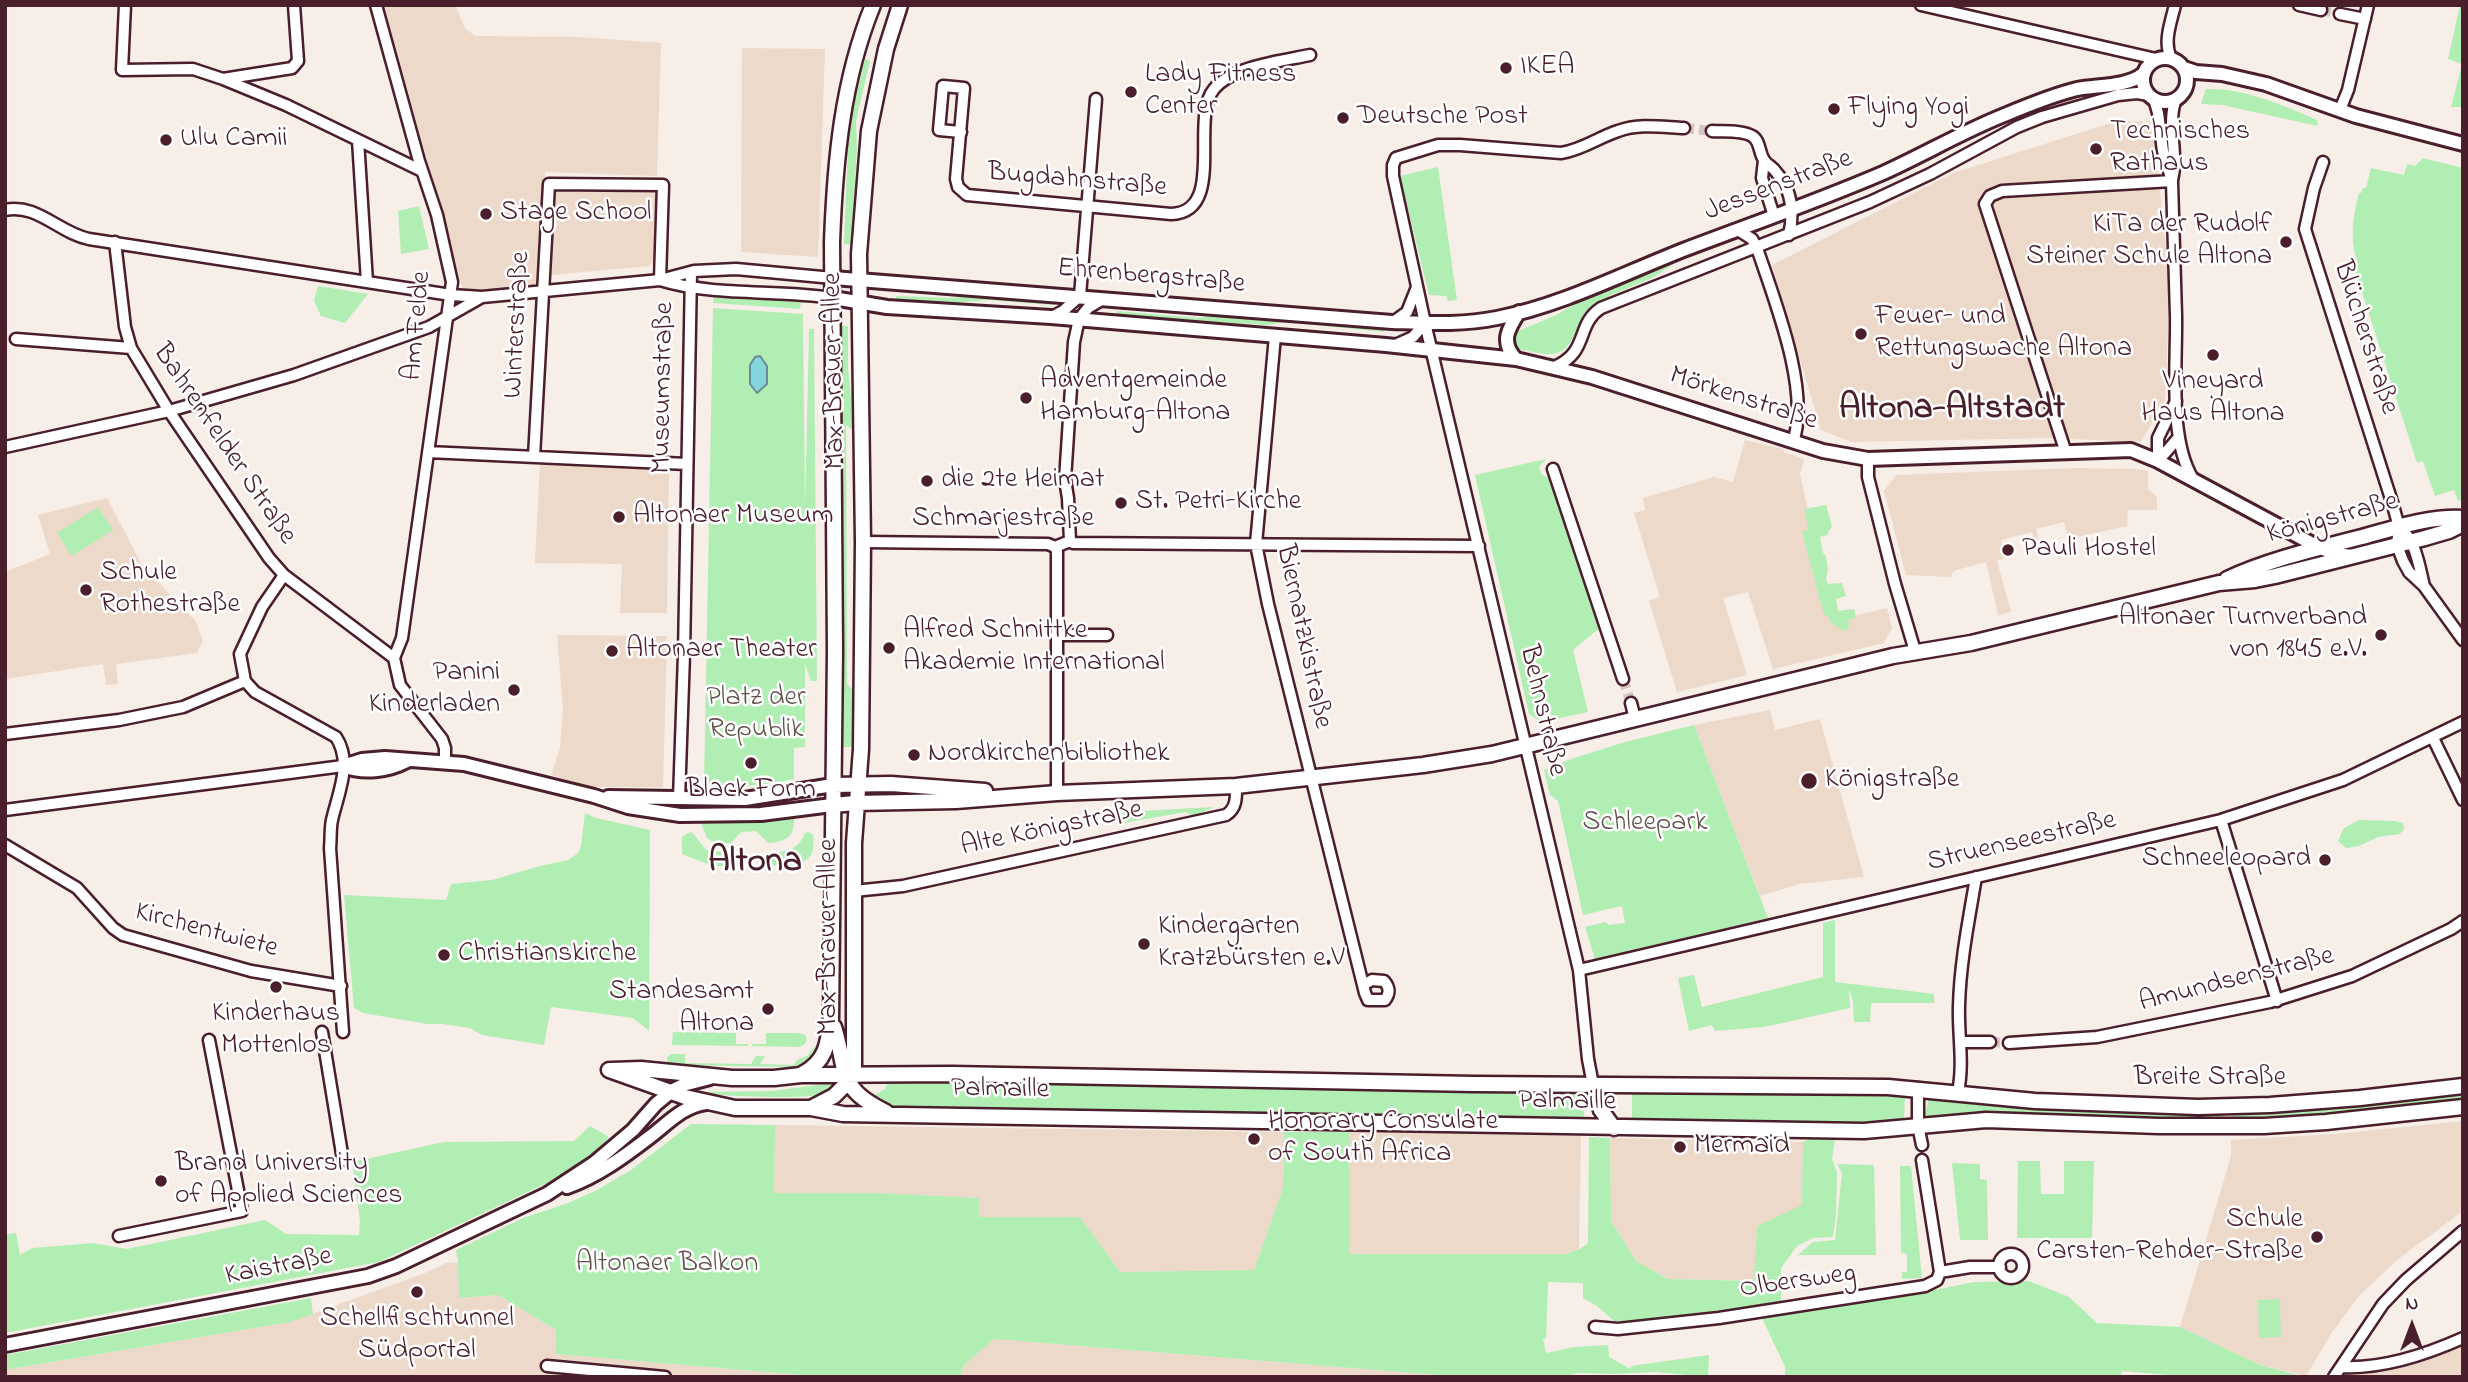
<!DOCTYPE html>
<meta charset="utf-8">
<style>
body{margin:0}
#map{position:relative;width:2468px;height:1382px;overflow:hidden;background:#f7eee7;font-family:"Indie Flower",sans-serif}
canvas{display:block}
.frame{position:absolute;inset:0;border:7px solid #4a1f2b;pointer-events:none}
.north{position:absolute;left:2377px;top:1291px;width:70px;height:70px;-webkit-text-stroke:5px #fff;paint-order:stroke;rotate:0deg;font-size:19px;font-weight:700;line-height:28px;text-align:center;color:#4a1f2b}
.north::after{content:'';display:block;margin:auto;width:24px;height:32px;background:#4a1f2b;clip-path:polygon(50% 0,100% 100%,50% 72%,0 100%)}
</style>
<div id="map">
<canvas width="2468" height="1382"></canvas>
<div class="frame"></div>
<div class="north">N</div>
</div>
<script>
const g = document.querySelector('canvas').getContext('2d');
g.lineJoin = 'round';
function paint(path, color) { g.fillStyle = color; g.fill(path, 'evenodd'); }
function strokePath(path, color, width, dash) { g.strokeStyle = color; g.lineWidth = width; g.lineCap = dash ? 'butt' : 'round'; g.setLineDash(dash || []); g.stroke(path); }
function drawText(font, color, halo, rows, align = 'center') {
  g.font = font + ' "Indie Flower",sans-serif'; g.lineWidth = 5; g.setLineDash([]); g.textBaseline = 'middle'; g.strokeStyle = halo; g.fillStyle = color; for (const [text, x, y, turn = 0] of rows) {
    g.save(); g.translate(x, y); g.rotate((+turn || 0) * Math.PI / 180); g.textAlign = isNaN(turn) ? turn : align; if (halo) g.strokeText(text, 0, 0); g.fillText(text, 0, 0); g.restore();
  }
}
paint(new Path2D(`
 M384,5h71l10,23 10,8 104,1 82,6 -4,133 -112,-4 -5,98 -3,17 -64,7 -10,-4z
 M742,48l83,1 -7,208 -77,-5z
 M2153,121l17,167 -5,112 -24,42 -93,-4 -196,4 -31,-12 -49,-165 181,-92 161,-51z
 M652,184l5,7 -2,69 -6,6 -97,9 1,-90z
 M1745,440l39,9v3l20,7 -4,15 32,147 55,-13 5,20 -8,15 -111,26 -25,-77 -25,6 24,77 -70,17 -28,-91 11,-4 -26,-84 11,-3 -2,-12 71,-21 19,5z
 M540,463l129,6 -2,144h-47l2,-49 -87,-1z
 M2076,468l59,1 13,2v19l7,4 2,4v12h-29l-1,16 -59,13 -4,-17 -28,7 5,21 -3,1 -6,-19 -31,8 4,18 -8,3 14,51 -13,3 -12,-53 -33,9 -2,6 -45,-2 -22,-84 12,-16z
 M107,498l35,67 54,57 7,19 -6,12 -81,11 2,20 -12,1 -3,-21 -98,15v-107l45,-18 -12,-39z
 M557,635l110,1 -4,151h-72l-40,-12 9,-27 3,-39z
 M1770,710l5,20 45,-11 44,158 -65,7 -39,12 -66,-171z
 M2463,1121v90l-66,49 -39,37 -25,34 -27,45 -46,-11 -80,-38 51,-171v-16l104,-6z
 M775,1125l509,7 -1,56 -29,82 -134,2 -41,-55h-100l-1,-19 -101,-5h-103z
 M1349,1132l232,4 -2,113 -13,5h-218z
 M1610,1138l193,4 -1,64 -45,20 -2,55 -87,-2 -32,-18 -25,-40z
 M458,1262l1,36 39,-3 58,35 -1,24 271,23h-821v-7l285,-48 135,-49 21,-10z
 M994,1339l468,38h-501l2,-11z
 M2463,1344v33h-120l2,-3 67,-13z`), '#edd9ca');
paint(new Path2D(`
 M2460,5h3v102h-12l11,-43 -14,-5z
 M865,59l5,2 -14,60 1,29 -6,95 -7,-1 5,-121z
 M2206,89c38,-1 77,16 111,31l1,6 -96,-21 -21,-1z
 M2423,158l40,10v332l-5,1 -4,-11 -19,6 -12,-35 -6,2 -65,-202 4,-2c-6,-23 -3,-43 3,-66h2l2,-5h3l5,-20 33,7 3,-11 8,2z
 M1438,167l19,133 -9,1 -2,-5 -17,-1 -29,-119z
 M419,206l10,43 -28,5 -3,-43z
 M1670,262l2,3 -18,12 -45,19 1,5c-11,4 -20,8 -27,18 -10,13 -11,33 -31,35 -10,1 -23,-3 -33,-5l-7,-8 4,-9 40,-17 48,-28z
 M318,286l50,8 -23,29 -24,-7 -7,-15z
 M714,294l87,8 -1,7 -87,-6z
 M983,295l81,7 -12,3 -64,-5 -37,3 -55,-2v-5l56,2z
 M713,308l90,6 2,193 4,-178h5l3,352h-6l-6,-17v83l-11,1v31c-30,7 -59,8 -90,7z
 M1117,311l81,7 26,-4 160,13v5l-100,-10 -16,3 -152,-8z
 M841,326h7v42l7,64 -9,-7 1,259 9,9 -2,54h-12z
 M1546,459l-7,8 3,8 12,5 47,147 -28,23 15,62 -47,10 -12,-8 -54,-239z
 M1826,505l6,21 -5,9 -7,2 3,16 3,3 2,14 -2,9 2,5 14,-1 4,13 -10,3 2,12 16,-2 2,8 -8,3 1,8 -6,3 -13,-9 -1,-5 -5,-2 -22,-83 6,-2 -3,-21z
 M98,507l15,23 -41,26 -15,-23z
 M1694,725l74,193 -173,41 -10,-32 20,-5 4,3 16,-2 -3,-17 -39,9 -25,-114 -8,-6 -6,-25 27,-11 54,-17z
 M1214,807l-21,9 -7,-4 -63,11 -1,-11z
 M585,813l11,5 54,12 -1,201 -16,-13 -82,-11 -7,38 -62,-10 -12,-7 -28,-4h-15l-64,-11 -9,-5 -10,-113 102,5 5,-16 41,-4 48,-14 28,-6 10,-7 3,-7z
 M794,817c1,19 -7,25 -26,26l-12,-12 -15,1 -10,11h-16l-8,-5 -6,-15 49,-1z
 M2359,820l35,1 9,2 1,6 -4,5 -22,3 -19,9 -13,2 -8,-7 6,-13z
 M692,832l14,18 25,3 -1,13h-17l-31,-12v-17l6,-4z
 M809,832l4,3c5,31 -18,31 -42,30v-13c17,0 27,-2 34,-19z
 M1835,920v62l99,12v9h-63l-1,19h-16l-1,-21 -4,-12 1,19 -86,19 -49,4 -3,-6 -23,6 -11,-53 16,-3 8,32 121,-30v-54z
 M673,1032l63,1v11h12v2l-76,-1z
 M766,1033h33l6,2 2,5 -3,5 -5,2 -47,-1v-2h14z
 M819,1041l2,1c-5,13 -13,21 -27,25l-126,-2 -1,-8 4,-3h14v9l66,1 5,-8h9l-5,8 34,1 3,-5 10,-4z
 M945,1080l637,12 3,8 -1,16 -4,4 -681,-11 -15,-4 -14,-7 15,-9 3,-7z
 M833,1083l2,2c-7,6 -16,10 -25,11 -18,2 -95,1 -110,-4l72,-1z
 M1632,1093l269,1 4,4 -1,21 -42,6 -230,-3z
 M2463,1093v5l-10,2 -144,15 -76,3v-6c76,2 155,-6 230,-19z
 M1934,1098c96,10 192,16 289,15l-1,6 -177,-4 -24,-3h-31l-62,5 -3,-3 4,-15z
 M691,1124l84,1 -1,68h103l102,5v19h101l40,55 134,-2 29,-82 1,-56h65v122h217l14,-5 8,-6 1,-106 21,1 1,83 25,40 32,18 86,2 3,-55 45,-21 1,-63 8,-4h24l-3,21 5,14 -1,42 -3,22 -20,1 -16,8 -16,22v36l-125,17h-42l-17,-15 -14,-8v-15l-35,-1 -2,57h-3l3,14 28,-6 34,-2 1,12 21,12 1,-3 78,-11 -1,22 -52,-5 -43,2 -35,-1 -19,4h-97l-468,-38 -31,27 -2,11h-135l-271,-23 1,-24 -58,-35 -39,3 -1,-36 -2,-12 67,-32 45,-15 29,-13 34,-20z
 M590,1126l19,11 -17,20 -45,26 -168,79 -374,71v-99l11,-1 4,22 12,-7 61,-5 34,6 138,-29 21,14 73,1 1,-14 -8,-59 92,-20 130,-1z
 M2018,1161h22l1,33h23v-33h30l-2,77h-75z
 M1952,1163l28,1v15l7,1 1,60h-28z
 M1837,1164l37,1 2,90h-78l15,-13 22,-2 7,-67z
 M1900,1166h11l11,112 -20,1v-7h5v-18l-6,-1z
 M2029,1281l40,16 28,26 83,4 80,38 46,12h-115l-69,-6 -2,6h-335v-10l-23,-49 137,-21 75,-15z
 M311,1298l2,16 -23,8 -285,48v-15z
 M2280,1299l1,38 -22,1 -1,-38z`), '#b1eeb4');
const water = new Path2D(`
 M760,356l7,10v18l-10,9 -7,-9v-19l5,-8z`);
paint(water, '#83d4db');
strokePath(water, '#6c8c95', 2);
strokePath(new Path2D(`
 M2321,10l19,4
 M1684,128l28,3
 M1623,679l8,24
 M1990,1042l19,1`), '#d4c5c1', 10, [10, 5]);
const minor = new Path2D(`
 M125,5l-3,65 71,-1 30,10 63,26 136,66
 M376,5l43,156 18,54 15,67 -50,356 -8,20
 M1921,5l235,54
 M2299,5l22,5
 M2340,14l25,5
 M2171,58c-8,-16 0,-36 4,-53
 M223,79l69,-11 6,-7 -4,-56
 M2154,99l4,14 5,38 9,30c1,45 3,90 4,134 1,49 -8,123 17,164
 M2340,110l8,-20 20,-85
 M1712,131c11,1 30,-1 40,5 8,4 7,17 12,24 3,5 9,7 12,12 16,18 18,41 13,63
 M961,132l-22,-2 4,-44 21,2 -8,91 2,8 9,8 204,19c56,-2 18,-95 43,-125 19,-23 68,-28 96,-34
 M358,140l9,142
 M1764,160l-2,18 12,38
 M2323,162l-9,26 -9,41 87,273 7,25 -2,18 6,16 6,11 15,14 39,54
 M2172,180c7,-26 -6,-56 4,-81
 M5,210c32,-7 54,23 84,29l362,56 31,2
 M1738,230l14,9 5,9c17,51 54,143 36,194
 M115,242l10,85 6,21 38,63 100,147 15,17 110,83
 M660,280c55,17 116,9 173,18
 M1052,317l11,-6 17,-15 16,-197
 M1393,322l14,-10 10,-25
 M1275,336l-19,208 12,60 97,389 3,7h17c5,-7 5,-12 -1,-19l-12,-1 -9,5
 M16,339l115,9
 M1395,345l18,-8 12,-14
 M1554,367c36,-15 21,-42 47,-59l269,-106 60,-28 87,-47 25,-10 76,-22 19,-2 12,2
 M5,447l164,-36 125,-36 135,-48 53,-30 178,-17 34,-9 42,-2 97,9
 M428,452l259,12
 M2066,453l-81,-249 5,-8 12,-5 170,-10
 M534,457l15,-273 114,1 -3,95
 M1868,459v18l27,107 20,67
 M2158,461v-23l18,-37
 M2158,461l21,-24
 M1553,469l70,210
 M2399,527c17,13 20,39 25,59
 M1070,541l-2,-43 -3,-18 9,-138 5,-23 9,-11 15,-9
 M863,542l185,2 7,3 15,-6 3,2 406,3
 M1055,547l2,4v242
 M1056,635h51
 M394,658l6,27 42,54 3,9v14
 M245,681l10,11 81,45c17,26 2,56 -4,83 -2,9 -1,19 -2,28l13,184
 M245,681l-5,-27 22,-47 22,-32
 M1631,703l4,16
 M5,734l114,-14 64,-13 62,-26
 M2433,738l30,62
 M679,799l5,-145 7,-382
 M5,810l338,-44
 M2221,820l56,181
 M5,845l72,43 36,40 10,7 128,36 90,15
 M854,891l49,-5 323,-71c11,-7 10,-18 10,-29
 M1579,970l642,-150 122,-40 120,-58
 M322,1032l21,128
 M1961,1042h29
 M2009,1043l88,-6 173,-35 82,-26 99,-47 12,-8
 M1593,1085l-5,-26 -9,-89 -154,-647 -32,-147v-11l3,-7 42,-13h22l101,8c21,-3 38,-16 57,-22 21,-8 44,-4 66,-3
 M1918,1088v37l4,20
 M1958,1092c6,-29 0,-57 1,-86 1,-43 10,-87 17,-129
 M1922,1160l18,112
 M119,1236l123,-25 -33,-171
 M1999 1266a12 12 0 1 1 24 0a12 12 0 1 1-24 0Z
 M1940,1272l30,-5h30
 M1595,1327l23,2 101,-11 206,-32 12,-6 3,-8
 M547,1366l118,11
 M2342,1367c41,2 83,-12 121,-29
 M2334,1377l49,-73 23,-24 57,-49`);
const tertiary = new Path2D(`
 M2143 80a22 22 0 1 1 44 0a22 22 0 1 1-44 0Z
 M2184,68l12,4 26,2 44,10 90,32 107,28
 M833,278l559,44c35,1 70,3 105,-4 66,-13 127,-45 189,-69 66,-25 132,-48 197,-76 40,-18 79,-41 119,-57 24,-10 50,-21 75,-27 20,-4 50,-2 66,-15
 M833,298l54,9 164,10 335,28 130,14 76,18 231,74 45,8 263,-9 27,11 162,87 16,6 15,2
 M1516,359c-16,-17 -8,-30 3,-47
 M343,766l19,-6 23,-2 79,6 130,32 34,11 52,8 81,-1 71,-9
 M343,766c20,8 45,5 64,-5
 M608,797l137,2 88,-14
 M567,1187c31,-11 58,-31 84,-51 17,-13 32,-30 55,-33
 M5,1345l342,-65 21,-4 28,-10 151,-72 47,-31 39,-33 23,-26 17,-14 10,-5 27,-7`);
const secondary = new Path2D(`
 M2227,579c43,-20 89,-30 135,-42 33,-9 66,-21 101,-19
 M833,785l58,-1 94,7
 M832,805l24,-2 100,-2 101,-8 179,-7 187,-21 69,-11 401,-98 78,-13 248,-60 36,-3 20,-4 150,-38 24,-7 14,-7
 M834,1027c14,44 2,61 52,85
 M609,1070l76,27 50,11h76l32,6 1021,17 122,-11 173,6h105l62,-4 137,-15
 M612,1070l29,-1 91,9h42l27,-3 151,-1 522,10 414,3 147,14 163,6 72,-2 90,-7 103,-12
 M802,1074c24,-12 26,-30 29,-55l4,-369 -3,-408c3,-81 10,-161 41,-237
 M854,1076v-233l7,-94 2,-207 -4,-288 10,-123 17,-82 14,-44
 M1593,1085l8,25 13,18
 M811,1108l23,-12 19,-19`);
strokePath(minor, '#4a1f2b', 15);
strokePath(tertiary, '#4a1f2b', 18);
strokePath(secondary, '#4a1f2b', 19);
strokePath(minor, '#fff', 10);
strokePath(tertiary, '#fff', 12);
strokePath(secondary, '#fff', 14);
for (const [x, y, r, color] of [
 [1506,68,7,"#4a1f2b"],
 [1131,92,7,"#4a1f2b"],
 [1834,109,7,"#4a1f2b"],
 [1343,118,7,"#4a1f2b"],
 [166,140,7,"#4a1f2b"],
 [2096,149,7,"#4a1f2b"],
 [486,214,7,"#4a1f2b"],
 [2286,242,7,"#4a1f2b"],
 [1861,334,7,"#4a1f2b"],
 [2213,355,7,"#4a1f2b"],
 [1026,398,7,"#4a1f2b"],
 [927,481,7,"#4a1f2b"],
 [1121,503,7,"#4a1f2b"],
 [619,517,7,"#4a1f2b"],
 [2008,550,7,"#4a1f2b"],
 [86,590,7,"#4a1f2b"],
 [2381,635,7,"#4a1f2b"],
 [889,648,7,"#4a1f2b"],
 [612,651,7,"#4a1f2b"],
 [514,690,7,"#4a1f2b"],
 [914,755,7,"#4a1f2b"],
 [751,763,7,"#4a1f2b"],
 [1809,781,9,"#4a1f2b"],
 [2325,860,7,"#4a1f2b"],
 [1144,944,7,"#4a1f2b"],
 [444,955,7,"#4a1f2b"],
 [276,987,7,"#4a1f2b"],
 [768,1009,7,"#4a1f2b"],
 [1254,1139,7,"#4a1f2b"],
 [1680,1147,7,"#4a1f2b"],
 [161,1181,7,"#4a1f2b"],
 [2317,1237,7,"#4a1f2b"],
 [417,1292,7,"#4a1f2b"]
]) { const dot = new Path2D(); dot.arc(x, y, r, 0, 2 * Math.PI); g.fillStyle = color; g.fill(dot); strokePath(dot, '#fff', 2.5); }
drawText('28px', '#4a1f2b', '#fff', [
 ["IKEA",1520,68],
 ["Lady Fitness",1145,76],
 ["Center",1145,108],
 ["Flying Yogi",1848,109],
 ["Deutsche Post",1357,118],
 ["Technisches",2110,133],
 ["Rathaus",2110,165],
 ["Ulu Camii",180,140],
 ["Stage School",500,214],
 ["KiTa der Rudolf",2272,226,"right"],
 ["Steiner Schule Altona",2272,258,"right"],
 ["Feuer- und",1875,318],
 ["Rettungswache Altona",1875,350],
 ["Adventgemeinde",1040,382],
 ["Hamburg-Altona",1040,414],
 ["Vineyard",2213,383,"center"],
 ["Haus Altona",2213,415,"center"],
 ["die 2te Heimat",941,481],
 ["St. Petri-Kirche",1135,503],
 ["Altonaer Museum",633,517],
 ["Pauli Hostel",2022,550],
 ["Schule",100,574],
 ["Rothestraße",100,606],
 ["Altonaer Turnverband",2367,619,"right"],
 ["von 1845 e.V.",2367,651,"right"],
 ["Alfred Schnittke",903,632],
 ["Akademie International",903,664],
 ["Altonaer Theater",626,651],
 ["Panini",500,674,"right"],
 ["Kinderladen",500,706,"right"],
 ["Nordkirchenbibliothek",928,755],
 ["Königstraße",1825,781],
 ["Black Form",751,791,"center"],
 ["Schneeleopard",2311,860,"right"],
 ["Kindergarten",1158,928],
 ["Kratzbürsten e.V",1158,960],
 ["Christianskirche",458,955],
 ["Standesamt",754,993,"right"],
 ["Altona",754,1025,"right"],
 ["Kinderhaus",276,1015,"center"],
 ["Mottenlos",276,1047,"center"],
 ["Honorary Consulate",1268,1123],
 ["of South Africa",1268,1155],
 ["Mermaid",1694,1147],
 ["Brand University",175,1165],
 ["of Applied Sciences",175,1197],
 ["Schule",2303,1221,"right"],
 ["Carsten-Rehder-Straße",2303,1253,"right"],
 ["Schellfischtunnel",417,1320,"center"],
 ["Südportal",417,1352,"center"]
], 'left');
drawText('28px', '#4a1f2b', '#fff', [
 ["Bugdahnstraße",1077,182,5],
 ["Jessenstraße",1779,187,-21],
 ["Ehrenbergstraße",1151,278,5],
 ["Winterstraße",519,325,-87],
 ["Am Felde",419,326,-85],
 ["Blücherstraße",2364,338,72],
 ["Max-Brauer-Allee",836,371,-91],
 ["Museumstraße",665,388,-89],
 ["Mörkenstraße",1743,400,18],
 ["Bahrenfelder Straße",223,445,56],
 ["Schmarjestraße",1003,520],
 ["Königstraße",2333,520,-15],
 ["Biernatzkistraße",1302,637,78],
 ["Behnstraße",1541,711,77],
 ["Alte Königstraße",1052,830,-12],
 ["Struenseestraße",2022,843,-13],
 ["Kirchentwiete",206,932,15],
 ["Max-Brauer-Allee",830,937,-90],
 ["Amundsenstraße",2237,981,-14],
 ["Breite Straße",2210,1079],
 ["Palmaille",1000,1091,1],
 ["Palmaille",1567,1103,1],
 ["Kaistraße",279,1268,-11],
 ["Olbersweg",1798,1283,-8]
]);
drawText('28px', '#64534d', '#fff', [
 ["Platz der",756,699],
 ["Republik",756,731],
 ["Schleepark",1645,824],
 ["Altonaer Balkon",667,1265]
]);
drawText('bold 35px', '#4a1f2b', '#fff', [
 ["Altona-Altstadt",1952,411],
 ["Altona",755,864]
]);
</script>
